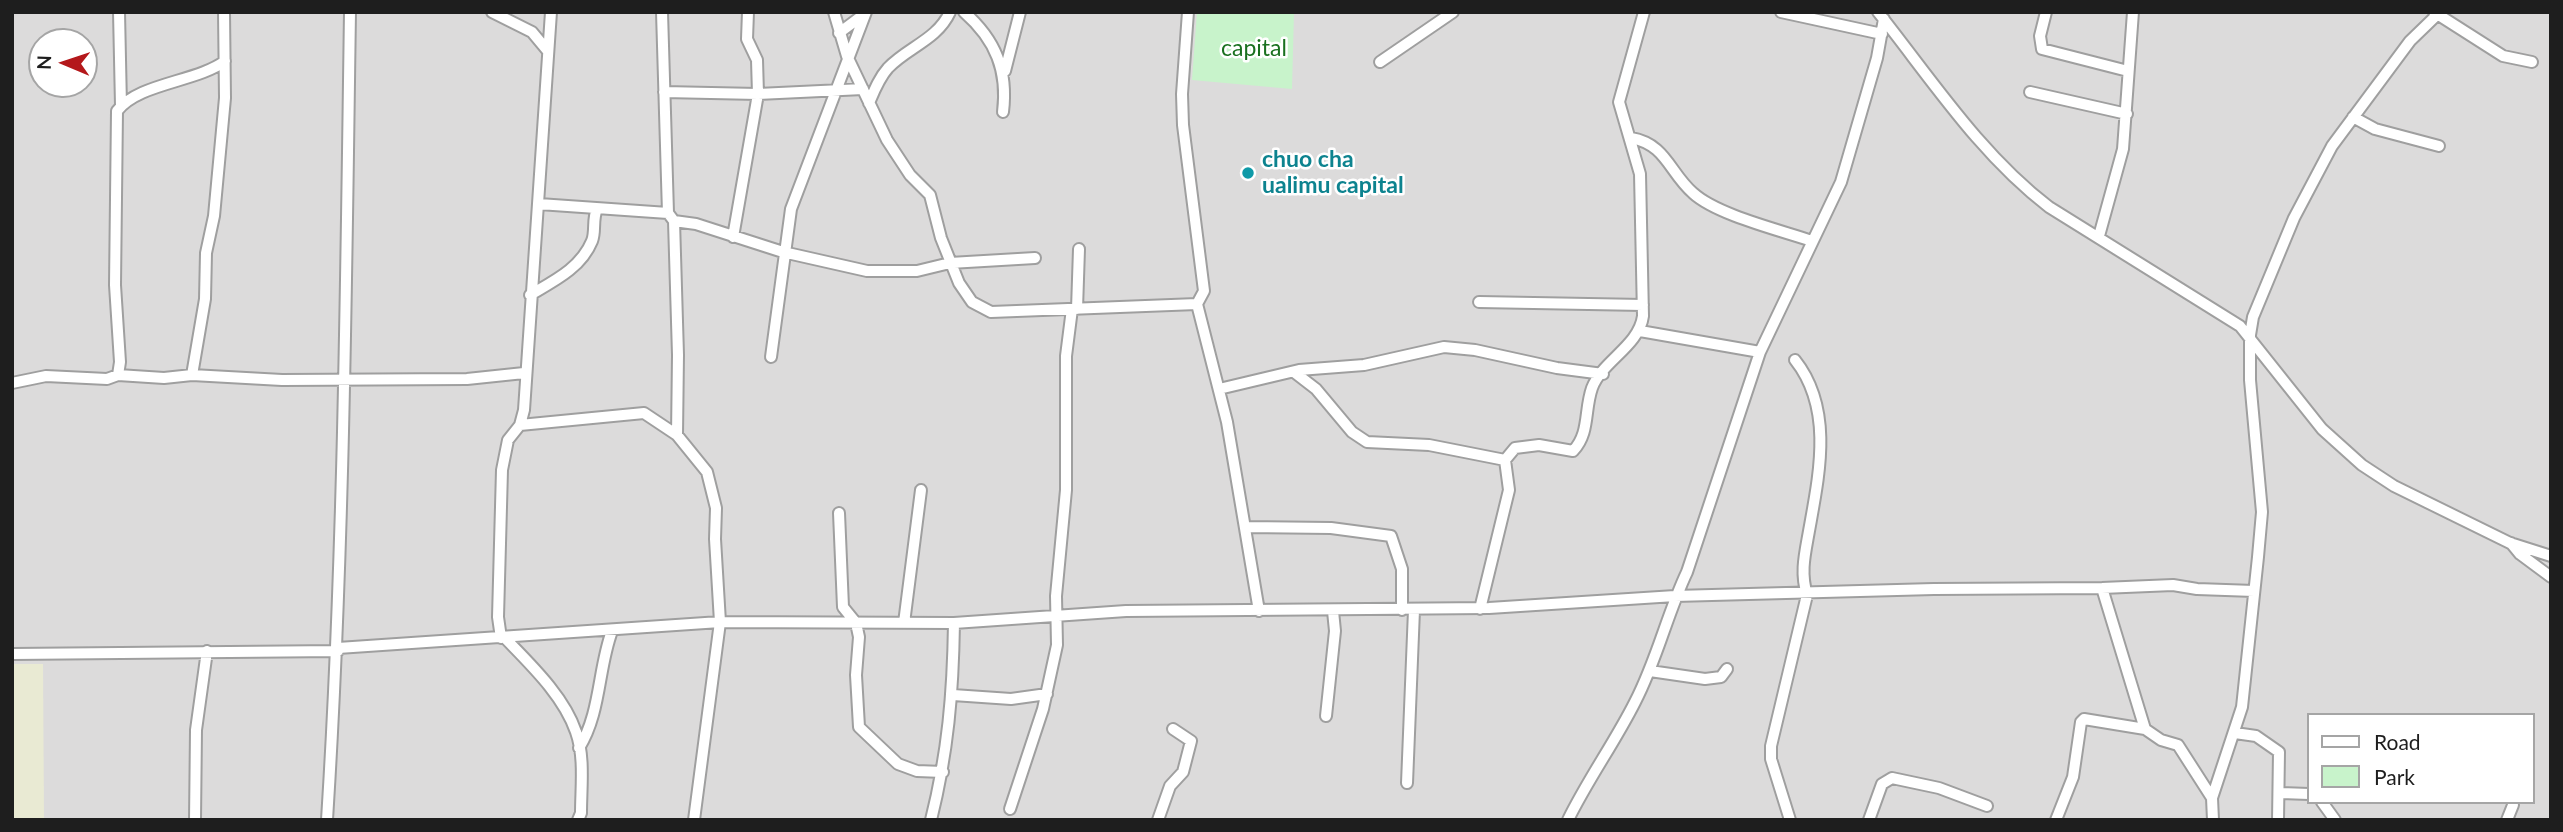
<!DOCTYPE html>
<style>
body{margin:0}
#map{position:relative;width:2563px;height:832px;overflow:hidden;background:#eeebe6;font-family:Lato,sans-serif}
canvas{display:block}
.frame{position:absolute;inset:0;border:14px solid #1e1e1e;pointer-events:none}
.legend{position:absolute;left:2307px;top:713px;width:228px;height:91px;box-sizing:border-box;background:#fff;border:2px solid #a5a5a5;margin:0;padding:9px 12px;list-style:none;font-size:21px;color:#1e1e1e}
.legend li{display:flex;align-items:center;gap:14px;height:35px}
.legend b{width:35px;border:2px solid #a5a5a5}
.north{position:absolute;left:28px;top:28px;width:70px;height:70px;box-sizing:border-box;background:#fff;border:2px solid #a5a5a5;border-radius:50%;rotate:272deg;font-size:19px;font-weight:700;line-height:28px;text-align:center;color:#1e1e1e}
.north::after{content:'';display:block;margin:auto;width:24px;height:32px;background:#b4181b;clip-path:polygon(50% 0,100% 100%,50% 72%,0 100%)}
</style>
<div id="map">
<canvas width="2563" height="832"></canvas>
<div class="frame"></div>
<ul class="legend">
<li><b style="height:9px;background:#fff"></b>Road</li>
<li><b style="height:19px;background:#c8f3cb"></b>Park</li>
</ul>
<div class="north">N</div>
</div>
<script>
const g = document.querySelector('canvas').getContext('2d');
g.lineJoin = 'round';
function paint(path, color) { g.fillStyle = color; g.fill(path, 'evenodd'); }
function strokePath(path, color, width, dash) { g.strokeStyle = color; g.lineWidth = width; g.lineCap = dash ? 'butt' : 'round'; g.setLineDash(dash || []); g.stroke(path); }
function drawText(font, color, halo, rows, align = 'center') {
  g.font = font + ' Lato,sans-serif'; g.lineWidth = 5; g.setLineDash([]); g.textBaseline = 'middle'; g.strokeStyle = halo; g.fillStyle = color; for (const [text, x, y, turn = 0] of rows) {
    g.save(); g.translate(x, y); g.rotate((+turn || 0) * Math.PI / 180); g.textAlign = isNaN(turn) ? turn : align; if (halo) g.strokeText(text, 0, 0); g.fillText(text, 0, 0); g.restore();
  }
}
paint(new Path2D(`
 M12,12h2539v808h-2539zM42,42h42v42h-42zM2309,715h224v87h-224z`), '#dcdbdb');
paint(new Path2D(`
 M12,664h31l1,156h-32z`), '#e9ead3');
paint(new Path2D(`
 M1197,12h97l-2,77 -100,-9z`), '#c8f3cb');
const minor = new Path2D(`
 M119,12l2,94
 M492,12l40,20 15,18
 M662,12l6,201 6,8 4,134 -1,80
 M748,12l-1,27 10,21 1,34 105,-5
 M834,12l13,44 40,84 23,35 20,20 11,43 18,45 13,19 19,10 206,-8
 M964,12c32,28 44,59 39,100
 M1188,12l-6,82 1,31 21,166 -7,13 30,118 32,189
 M1781,12l101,22
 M1878,12c54,68 102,142 171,195l191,119 82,103 40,36 32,21 116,57 41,13
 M2046,12l-6,24 2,13 86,22
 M2434,12l69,44 29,6
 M839,33l24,-18
 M1380,62l73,-50
 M1005,71l15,-59
 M664,92l94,2 -25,143
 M2030,92l97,22
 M869,103c5,-12 10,-25 19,-35 20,-21 49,-28 62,-56
 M2353,117l22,12 64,17
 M1631,138c35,6 38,34 62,55 24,22 87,37 119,48
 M539,204l129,9
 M674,221l22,3 87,28 84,19h50l33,-8 85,-5
 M2099,236l24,-87 10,-137
 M530,295c24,-14 51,-27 62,-54 4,-10 0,-21 5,-32
 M1479,302l164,3
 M1077,309l2,-60
 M1640,331l120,21
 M771,357l20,-148 75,-197
 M1294,372l22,17 36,43 15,10 62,3 76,15 4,30 -29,119
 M118,375l2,-13 -5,-77 2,-174c21,-28 80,-29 108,-50
 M192,375l13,-76 1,-46 8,-37 11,-118 -1,-86
 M12,383l34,-7 61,3 11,-4 46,3 28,-3 90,5 185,-1 57,-6
 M1219,389l80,-19 65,-5 80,-18 31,3 82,18 46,6
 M520,425l124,-12 33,22 30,37 9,36 -1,31 5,83 -26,198
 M1505,460l10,-12 24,-3 34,6c17,-18 11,-40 19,-63 10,-27 47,-42 51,-72l-3,-142 -21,-72 25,-90
 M839,513l4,94 13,16 3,14 -3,38 3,52 39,37 19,7 26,1
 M1246,527l85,1 60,8 11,33v41
 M2511,543l9,11 31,23
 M2102,588l43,141
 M904,623l17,-133
 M504,637c26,27 60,59 72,95 9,25 5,55 5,81l-3,7
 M501,638l-3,-21 4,-147 6,-30 12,-15 4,-15 27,-398
 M338,648l382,-26 234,1 172,-12 363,-3 186,-12 259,-7 168,-1 71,-3 24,4 57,2
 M12,654l326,-3
 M1650,671l55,8 16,-2 6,-8
 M953,695l58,4 36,-5
 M1326,716l9,-85 -2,-20
 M2235,733l21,3 23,16 -1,68
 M579,748c22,-35 19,-80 33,-117
 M1407,783l7,-173
 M2281,793l28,1
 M2322,802l13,18
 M1010,809l33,-100 14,-64 -1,-49 10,-106v-134l6,-47
 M195,820l1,-90 11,-79
 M327,820c17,-269 19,-538 23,-808
 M931,820c17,-68 22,-127 23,-197
 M1158,820l12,-34 13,-14 8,-31 -18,-12
 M1568,820c20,-41 47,-78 67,-118 22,-42 32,-88 52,-130l73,-220 81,-170 36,-124 7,-39
 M1790,820l-19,-61v-13l36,-151c-7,-23 -2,-41 2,-64 10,-56 25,-122 -14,-171
 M1869,820l13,-36 10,-6 47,10 48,18
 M2056,820l17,-43 8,-55 3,-3 61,10 16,11 17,5 34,53
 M2213,820l-1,-22 30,-91 16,-150 4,-45 -12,-132v-45l3,-18 41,-99 38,-72 78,-105 30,-29
 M2507,820l6,-15`);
strokePath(minor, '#9f9f9f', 14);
strokePath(minor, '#fff', 10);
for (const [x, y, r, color] of [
 [1248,173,7,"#0f9aa8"]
]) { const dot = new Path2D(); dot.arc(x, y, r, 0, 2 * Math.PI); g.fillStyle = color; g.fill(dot); strokePath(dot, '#fff', 2.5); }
drawText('23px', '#19701f', '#fff', [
 ["capital",1254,49]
]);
drawText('bold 23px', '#0d838f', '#fff', [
 ["chuo cha",1262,160],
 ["ualimu capital",1262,186]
], 'left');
</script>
